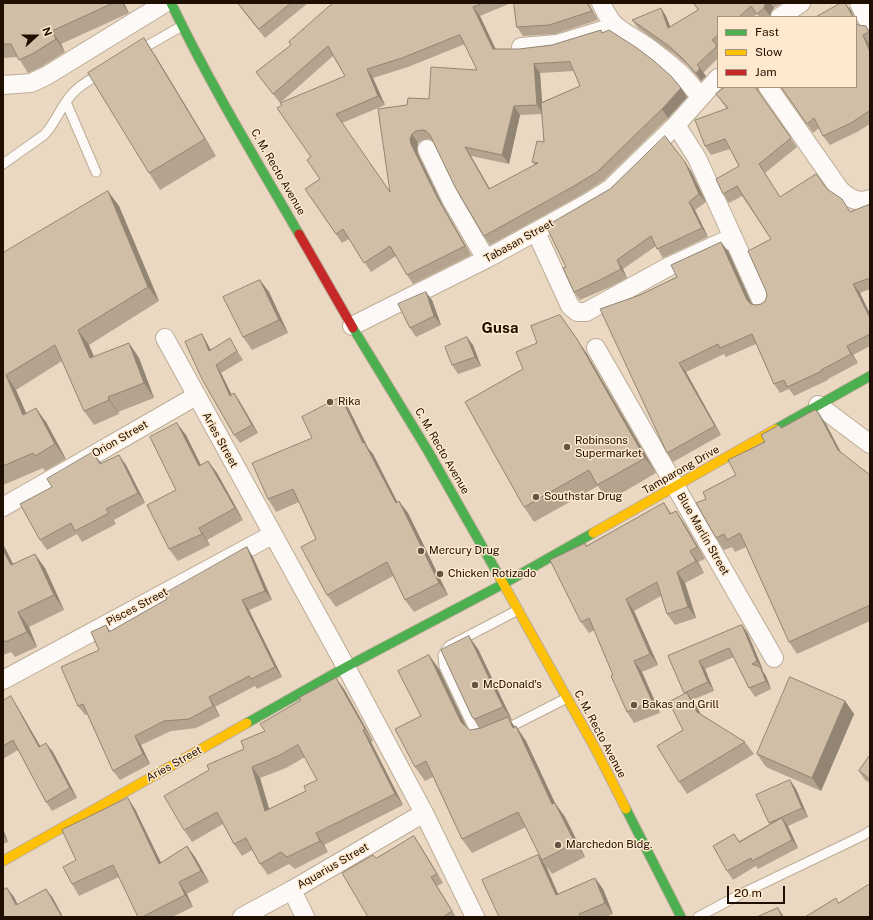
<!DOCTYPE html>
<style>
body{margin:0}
#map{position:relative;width:873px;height:920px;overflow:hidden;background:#ead8c2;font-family:"Public Sans",sans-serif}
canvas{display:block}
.frame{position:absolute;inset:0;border:4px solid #1e0f00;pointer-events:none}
.legend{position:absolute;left:717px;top:16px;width:140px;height:72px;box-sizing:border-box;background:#ffe9ce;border:1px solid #a5927c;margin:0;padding:5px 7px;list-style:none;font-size:12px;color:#1e0f00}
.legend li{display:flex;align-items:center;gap:8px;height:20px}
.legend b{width:20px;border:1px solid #a5927c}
.north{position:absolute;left:16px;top:16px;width:40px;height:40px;-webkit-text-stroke:3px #ffe9ce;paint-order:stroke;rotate:69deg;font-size:11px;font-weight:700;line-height:16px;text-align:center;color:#1e0f00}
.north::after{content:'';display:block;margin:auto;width:14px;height:18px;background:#1e0f00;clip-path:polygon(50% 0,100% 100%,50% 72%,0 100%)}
.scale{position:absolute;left:727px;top:886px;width:58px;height:18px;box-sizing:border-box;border:2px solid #1e0f00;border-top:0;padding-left:5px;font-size:12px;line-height:14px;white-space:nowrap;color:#1e0f00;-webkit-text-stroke:3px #ffe9ce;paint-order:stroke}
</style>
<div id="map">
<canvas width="873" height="920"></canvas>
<div class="frame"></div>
<ul class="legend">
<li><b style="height:5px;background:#4caf50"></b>Fast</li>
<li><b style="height:5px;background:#ffc107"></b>Slow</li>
<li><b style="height:5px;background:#c62828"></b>Jam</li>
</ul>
<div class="north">N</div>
<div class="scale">20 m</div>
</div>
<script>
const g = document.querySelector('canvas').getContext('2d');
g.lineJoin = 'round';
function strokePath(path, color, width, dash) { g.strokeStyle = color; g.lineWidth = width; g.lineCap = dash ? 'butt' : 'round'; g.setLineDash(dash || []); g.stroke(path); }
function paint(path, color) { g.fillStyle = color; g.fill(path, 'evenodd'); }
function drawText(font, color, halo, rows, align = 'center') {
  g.font = font + ' "Public Sans",sans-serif'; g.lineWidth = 3; g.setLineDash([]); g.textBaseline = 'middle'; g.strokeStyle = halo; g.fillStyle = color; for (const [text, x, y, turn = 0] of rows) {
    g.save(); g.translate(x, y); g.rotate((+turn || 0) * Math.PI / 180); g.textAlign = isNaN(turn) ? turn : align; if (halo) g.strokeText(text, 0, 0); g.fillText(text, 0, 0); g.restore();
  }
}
const lane = new Path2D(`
 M138,51l44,-25
 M66,102l30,70
 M3,164l41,-29c12,-12 17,-30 29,-42 8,-9 19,-14 28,-20
 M504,730l63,-32
 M481,738l-5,-5 -32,-67 -1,-11 6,-9 69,-36
 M698,917l43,-23 121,-58 8,-5`);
const street = new Path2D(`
 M601,3c4,8 8,17 15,23 12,10 26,16 38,26 19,14 33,26 46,45
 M859,3l11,22
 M780,17l21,-14
 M521,47l36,-3 59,-18
 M3,85l28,-2 15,-7 119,-73
 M768,87l72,103c9,8 18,14 30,9
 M676,125l21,33 66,146
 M427,149l25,52 34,58
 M536,232l34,74 7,6h9l82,-45 65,-30
 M352,326l134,-67 100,-55 24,-15 66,-64 42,-47
 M165,338l181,329 78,146 51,104
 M596,348l178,310
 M818,405l52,39
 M3,507l193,-111
 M3,680l269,-145
 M292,890l13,27
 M242,917l50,-27 132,-77`);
const fast = new Path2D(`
 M171,3c38,79 84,155 128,231
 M353,328l75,123 71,125
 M776,429l94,-53
 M247,723l99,-56 157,-83 90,-51
 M626,809l55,108`);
const slow = new Path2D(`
 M593,533l183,-104
 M499,576l96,172 31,61
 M3,861l244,-138`);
const jam = new Path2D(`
 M299,234l54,94`);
strokePath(lane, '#bdac95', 11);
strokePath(street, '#bdac95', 20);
strokePath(fast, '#bdac95', 11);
strokePath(slow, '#bdac95', 11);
strokePath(jam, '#bdac95', 11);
strokePath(lane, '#fcf9f6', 9);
strokePath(street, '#fcf9f6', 18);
strokePath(fast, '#4caf50', 9);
strokePath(slow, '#ffc107', 9);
strokePath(jam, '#c62828', 9);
paint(new Path2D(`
 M3,3h121l5,10 -68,31 4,8 -24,15 -13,6 -10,-16 -15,1z
 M238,3h70l-43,35 -21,-26z
 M333,3h178l-31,13 15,33h24l33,-4 49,-15 2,3 78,55 6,9 -19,21 -65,63 -22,14 -91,50 -6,-9 -52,-96 -4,-1 -6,1 -4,3 -1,5 1,6 25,52 28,49 -58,29 -6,-9 -11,-19 -25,16 -22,-33 -7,4 -37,-54 15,-10 -9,-22 34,-81 -12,-20 -53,47 -24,-31 35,-27 -2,-3zM465,44l12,26 -48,29 -22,6 -17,87 -48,-69 43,-18 -12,-27 35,-11zM574,71l6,15 -38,16 -2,-29zM542,114l2,28 -12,20 3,3 -45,24 -19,-33 38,8 11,-49z
 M514,3h74l10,17 -43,14 -32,2 -6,-9z
 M694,3h88l-8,5 -3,4 -1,4 -2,1h-9l-2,-3 -4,3h-35v41l-15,15 3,3 -5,5 -14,-16 -13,-11 -36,-26 -6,-8 34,-4 4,11 28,-17z
 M856,20l2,5 8,1 4,6v12h-1l1,1v79l-13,8 -27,13 -7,-9 -4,-8 -6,5 -32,-46h75z
 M155,55l61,101 -56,34 -11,-17z
 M758,88l1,5 38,54 -32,26 15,24 47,-8 23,23 20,-8v85l-10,4 10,21v32l-17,9 5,8 -30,16v1l-34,16 -5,-7 -9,4 -6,-9 -18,-40 -30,13 -2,-3 -38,18 35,63 -48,27 -6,-9 -27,-158 88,-44 24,53 4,1 5,-1 4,-3 2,-5 4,-57 -29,-43 -13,7 -6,-9 16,-28 -9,-17 -19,6 -6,-9 22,-37 -11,-15z
 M691,171l15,31 -11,8 13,27 -45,21 -7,-12 -33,23 4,9 -17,9 -30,13 -6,-8 -8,-25z
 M119,206l40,95 -70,44 5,12 35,-14 10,15 15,40 -36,14 1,2 -25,11 -10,-14 -22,-50 -46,29 10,23 20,9 20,37 -21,12 -2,-3 -40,17v-232z
 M260,280l9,12 19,41 -36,17 -9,-13z
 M432,300l9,25 -25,12 -6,-9z
 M560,315l27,39 69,119 -48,28 -10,-15 -64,36 -10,-15 -1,-138 14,-26z
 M202,334l5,9 4,7 24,-3 8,13 -22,13 11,22 2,-2 6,9 18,31 -18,10 -6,-8z
 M473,345l8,21 -23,8 -6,-9z
 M349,409l19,39 5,6 24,48 11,11 40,82 -34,17 -9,-12 -12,-24 -57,31 -9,-12 -11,-56 -17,-37 -23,10 -8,-13z
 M826,424l15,29 29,22v146l-73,33 -8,-12 -43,-95 -11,5 -3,-5 -8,3 -8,-12 -10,-39 30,-24 29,-33 14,-17 3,3z
 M186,435l15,30 7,-4 9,12 26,47 -36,20 3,5 -32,16 -9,-12 7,-59z
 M101,463l25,2 19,38 -31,17 2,4 -34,18 -5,-8 -30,16 -7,-10 12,-53z
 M664,503l7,10 5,-2 8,12 21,36 -7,3 6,11 -19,10 11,35 -21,7 -8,-11 -6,-18 -27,15 24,54 -16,7 18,41 -26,10 -7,-11 -14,-37 -18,-45 -6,3 -8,-11 6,-76z
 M3,544l10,20 32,4 19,42 -35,17 8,20 -22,10 -4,-5 -8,3z
 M247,547l6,10 19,43 -23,10 33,67 -25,12 -2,-3 -40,21 5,9 -24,12 -25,3 -30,14 9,19 -30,16 -7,-9 -26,-57 -2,1 -7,-9 21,-56 7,-25 5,7 56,-33z
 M742,625l6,9 15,36h-1l4,6 5,13 -16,8 -6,-9 -15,-31 -29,12 9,22 -22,9 4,5 5,10 44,27 9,12 -67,40 -8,-12 4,-52 2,-36 -17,-38z
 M478,649l34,71 -2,1 5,6 1,-1 10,15 29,62 10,14 20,40 -33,17 -10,-14 -16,-33 -54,26 -10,-14 -29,-62 -8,4 -10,-14 6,-51 18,-47 27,58 4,3 10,-1 -8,-12z
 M344,689l29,52 -2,1 32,63 -79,40 4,7 -33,17 -6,-5 -21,11 -8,-11 -8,-14 -10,6 -8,-12 -11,-20 -31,18 -8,-12 25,-60 35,-21 21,-18zM305,757l12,23 -11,11 -37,18 -9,-31 26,-10z
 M3,701l14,5 23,40 13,6 24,46 -25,13 -6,-9 -28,-52 -15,9z
 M845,701l9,13 -33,77 -55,-24 -9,-13z
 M870,755v28l-5,-3 -6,-9z
 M790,780l6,9 12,28 -20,9 10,22 -40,21 -2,-3 -23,14 -6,-9 7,-37 5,7 31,-17 -1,-1z
 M135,809l26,54 26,-17 8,11 14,25 -22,12 6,13 -21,10h-34l-19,-40 -40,19 -7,-12 4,-24z
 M3,829l5,13 -5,2z
 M420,845l23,38 -6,3 19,31h-88l8,-59z
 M538,855l8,11 12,28 37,-16 8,11 10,25 -7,3h-107z`), '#b3a38f');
paint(new Path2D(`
 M122,3h2l5,10z
 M585,3h3l10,17 -6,-9z
 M766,3h4l4,5 -3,4 -1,4 -6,-8 1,-4z
 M845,3l6,7 3,7h-1z
 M473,7l7,9 20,42 -7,-9z
 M661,8l5,8 8,20 -6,-8z
 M52,31l9,13 4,8 -9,-13z
 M863,35l6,9 1,8z
 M144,38l11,17 61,101 -11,-17z
 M534,64l6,9 3,41 -6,-9z
 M700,68l6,8 -5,5 -5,-8z
 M367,69l6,9 12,27 -7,-9z
 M681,88l6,9 -19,21 -6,-9z
 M514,106l6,9 -11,49 -7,-9z
 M412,134l6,9 -1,5 1,6 25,52 28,49 -6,-9 -28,-49 -26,-53 -1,-5z
 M465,147l6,9 24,42 -6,-9z
 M685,162l6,9 15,31 -7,-8z
 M108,191l11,15 40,95 -11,-14z
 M689,202l6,8 13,27 -6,-9z
 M721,242l7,9 26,58 -7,-9z
 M617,260l6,9 4,9 -6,-9z
 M260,280l9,12 19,41 -9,-13z
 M853,284l7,9 10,21v4z
 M426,292l6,8 9,25 -7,-9z
 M78,330l11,15 12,28 -11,-15z
 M202,334l5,9 8,16 -6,-8z
 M467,337l6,8 8,21 -6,-9z
 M577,339l10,15 69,119 -11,-15z
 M129,343l10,15 15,40 -10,-15z
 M847,346l6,9 5,8 -7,-9z
 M679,363l7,9 35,63 -6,-9z
 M216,365l5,8 15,31 -6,-8z
 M6,375l10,15 17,39 -10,-14z
 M234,393l6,9 18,31 -6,-8z
 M108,397l10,15 1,2 -10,-14z
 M341,397l8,12 19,39 5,6 31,61 -8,-12 -33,-60z
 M36,408l10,14 20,37 -11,-15z
 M818,412l8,12 20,38 -8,-12z
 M177,423l9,12 21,43 -8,-12z
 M93,452l8,11 6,12 -7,-11z
 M119,455l7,10 19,38 -7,-10z
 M208,461l9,12 26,47 -8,-12z
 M399,501l9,12 40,82 -9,-12z
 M676,511l8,12 21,36 -8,-12z
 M199,528l8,12 3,5 -8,-11z
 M3,544l18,36 -10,-15 -8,-15z
 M247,547l6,10 19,43 -7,-9z
 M690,551l8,11 6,11 -8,-12z
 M35,554l10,14 19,42 -10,-15z
 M677,572l8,11 11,35 -8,-11z
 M626,599l8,12 24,54 -8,-11z
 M242,600l7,10 33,67 -7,-10z
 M18,612l11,15 8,20 -10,-15z
 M742,625l6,9 15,36 -6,-9z
 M469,636l9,13 34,71 -9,-13z
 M429,655l10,14 32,67 -10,-14z
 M634,661l8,11 18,41 -8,-12z
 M699,661l6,8 9,22 -6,-9z
 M760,667l6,9 5,13 -5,-8z
 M336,678l8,11 29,52 -8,-12z
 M687,693l9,12 10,20 -9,-13z
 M11,696l6,10 29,50 -7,-9z
 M209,697l6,10 5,9 -7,-10z
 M845,701l9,13 -33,77 -9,-13z
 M508,717l10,14 -5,-3z
 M516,726l10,15 36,77 -10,-14z
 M363,730l8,12 32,63 -8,-11z
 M135,736l6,9 9,19 -7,-10z
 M46,743l7,9 24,46 -7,-10z
 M252,767l8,11 13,44 -8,-11z
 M790,780l6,9 12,28 -6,-9z
 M128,798l7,11 32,66 -8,-11z
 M555,803l10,14 20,40 -10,-14z
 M782,818l6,8 10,22 -6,-8z
 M3,829l5,13 -5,-8z
 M316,833l8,12 4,7 -8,-11z
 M414,836l6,9 23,38 -6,-9z
 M187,846l8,11 14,25 -8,-11z
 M538,855l8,11 17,40 -7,-11z
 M431,877l6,9 19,31 -4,-6z
 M595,878l8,11 10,25 -8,-11z
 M179,882l8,12 6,13 -8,-12z
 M7,888l7,9 9,18 -7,-10z
 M46,889l7,9 10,19h-1z
 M778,908l6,9h-2z`), '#928574');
const building = new Path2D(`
 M3,3h110l-61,28 4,8 -24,15 -13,6 -8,-16h-8z
 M238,3h53l-32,26z
 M333,3h150l-10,4 20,42h26l33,-4 49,-15 1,3 7,-3 28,18 17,13 17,15 10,12 -19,21 -65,63 -23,14 -90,50 -29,-49 -25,-52 -4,-4 -4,-1 -6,1 -4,3 -2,5 1,5 26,53 28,49 -58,29 -17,-29 -26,17 -21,-34 -7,5 -31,-45 15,-10 -13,-19 4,-3 -34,-49 5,-3 -2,-2 65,-27 -17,-30 -55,48 -17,-22 35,-27 -2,-3zM460,35l17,35 -46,-3 -2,32 -21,-1 -1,7 -29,4 12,83 -54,-78 42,-18 -11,-27 35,-11zM570,62l10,24 -39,17 3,39 -7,-1 -5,21 6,1 -49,26 -24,-42 37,8 12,-49 23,-1 -3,-41z
 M514,3h73l5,8 -43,14 -32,2z
 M694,3h72l-1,1 -1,4 -7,6 -6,-8 -12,11h-21v18l-6,5 5,6 -20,19 3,3 -4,5 -15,-16 -12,-11 -37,-26 29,-12 7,20 30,-18z
 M841,3h4l8,14h-37z
 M856,23l2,2 8,1 3,6 -6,3 7,17v60l-1,-1 -18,12 -28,13 -9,-18 -7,6 -26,-37h75z
 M144,38l61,101 -56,34 -61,-100z
 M725,87h30l36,51 -32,26 21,33 36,-23 11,15 15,10 8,13 20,-8v74l-17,6 17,34v16l-23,12 4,8 -30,16 1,1 -35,16 -3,-7 -10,4 -22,-50 -32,14 -2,-4 -39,19 36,63 -48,27 -67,-144 40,-14 37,-18 -6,-12 50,-23 26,58 4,4 5,1 5,-1 4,-3 2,-5 -1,-5 -18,-40 23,-12 -34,-53 -14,8 -7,-15 23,-13 -14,-27 -20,7 -10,-26 33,-12 -12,-14z
 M665,136l20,26 14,32 -10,8 13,26 -45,21 -6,-13 -34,24 4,9 -17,9 -30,14 -11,-24 3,-1 -20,-41 64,-37z
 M108,191l40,96 -70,43 12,28 39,-15 15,40 -36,14 1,3 -25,11 -29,-66 -49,30 17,40 13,-7 19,36 -20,12 -2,-3 -30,13v-213z
 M260,280l19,40 -36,17 -20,-40z
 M426,292l8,24 -24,12 -12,-24z
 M560,315l17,24 68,119 -48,27 -8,-15 -65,37 -59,-105 58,-33 -7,-17 21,-9 -6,-17z
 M202,334l7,17 21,-13 7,13 -21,14 14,31 4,-3 18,32 -18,10 -32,-56 -17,-37z
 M467,337l8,20 -23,8 -7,-18z
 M341,397l22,46 1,-1 32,61 3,-2 40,82 -34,17 -18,-38 -60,33 -26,-48 15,-8 -23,-50 -25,10 -16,-36 60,-25 -10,-21z
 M815,410l3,2 20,38 32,25v130l-81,37 -49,-109 -13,7 -3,-6 -8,4 -20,-35 10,-4 -3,-7 33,-17 -8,-15 37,-18 -4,-7 18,-10 2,3z
 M177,423l22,43 9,-5 27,47 -36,20 3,6 -33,15 -22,-44 29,-15 -26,-53z
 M93,452l7,12 19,-9 19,38 -32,16 3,4 -34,18 -4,-8 -31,17 -20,-36 32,-17 -5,-8z
 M664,503l6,11 6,-3 21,36 -7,4 6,10 -19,11 11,35 -21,7 -10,-32 -31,17 24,55 -16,7 18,40 -25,11 -16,-36 2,-1 -24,-57 -8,4 -31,-62 35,-17 1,3z
 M247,547l18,44 -23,9 33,67 -24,12 -2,-3 -40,21 4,9 -24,13 -25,2 -29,15 8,18 -30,17 -30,-67 -5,2 -17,-39 38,-17 -8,-18 15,-7 3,7 58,-33 -3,-5z
 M3,550l8,15 24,-11 19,41 -36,17 9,20 -22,10 -2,-4z
 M742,625l15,36 -5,3 8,3 6,14 -17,7 -20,-40 -30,13 9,21 -24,11 -16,-37z
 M469,636l34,71 -28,12 -3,-2 -31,-67z
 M429,655l32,67 9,8 11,-2 27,-11 5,11 3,-2 36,78 3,-1 20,40 -33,17 -24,-48 -56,27 -36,-78 -11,6 -20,-38 26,-13 -23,-45z
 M790,677l55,24 -33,77 -55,-24z
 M336,678l29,51 -2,1 32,64 -79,39 4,8 -33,16 -6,-5 -21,12 -14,-26 -12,6 -17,-32 -33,18 -20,-34 45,-26 -2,-5 37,-16 -3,-8 24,-10 -5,-7 41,-24 -2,-2zM298,745l19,35 -13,6 2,5 -41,20 -13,-44 26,-11z
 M687,693l10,19 48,30 -66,40 -22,-36 26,-16 -14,-28z
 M11,696l28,51 7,-4 24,45 -24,14 -33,-62 -10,6v-45z
 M870,755v24l-11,-8z
 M790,780l12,28 -33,15 -13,-28z
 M128,798l31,66 28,-18 14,25 -22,11 6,13 -43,22h-4l-25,-52 -41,19 -9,-17 13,-7 -14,-30z
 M782,818l10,22 -40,21 -1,-3 -24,13 -14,-25 21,-12 5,8z
 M414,836l23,38 -6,3 21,34 -9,6h-75l-26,-44 31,-18 3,3z
 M538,855l18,40 39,-17 10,25 -26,11 2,3h-82l-17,-37z
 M870,884v33h-65l31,-19 2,5z
 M7,888l9,17 30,-16 16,28h-59v-27z
 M778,908l4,9h-25z`);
paint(building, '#d0bea6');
strokePath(building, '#928574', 1);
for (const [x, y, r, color] of [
 [330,402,4,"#655544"],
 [567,447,4,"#655544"],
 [536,497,4,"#655544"],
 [421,551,4,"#655544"],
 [440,574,4,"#655544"],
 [475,685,4,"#655544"],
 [634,705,4,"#655544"],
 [558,845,4,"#655544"]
]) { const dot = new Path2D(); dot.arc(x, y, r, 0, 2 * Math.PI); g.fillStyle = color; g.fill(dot); strokePath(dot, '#ffe9ce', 1.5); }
drawText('11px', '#1e0f00', '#ffe9ce', [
 ["C. M. Recto Avenue",278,172,60],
 ["Tabasan Street",519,241,-29],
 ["Orion Street",120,439,-30],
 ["Aries Street",220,440,61],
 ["C. M. Recto Avenue",442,451,60],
 ["Tamparong Drive",681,470,-30],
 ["Blue Marlin Street",703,534,60],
 ["Pisces Street",137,607,-28],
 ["C. M. Recto Avenue",600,734,62],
 ["Aries Street",174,764,-29],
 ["Aquarius Street",333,866,-30]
]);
drawText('11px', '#1e0f00', '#ffe9ce', [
 ["Rika",338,402],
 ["Robinsons",575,441],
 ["Supermarket",575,454],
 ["Southstar Drug",544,497],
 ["Mercury Drug",429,551],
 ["Chicken Rotizado",448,574],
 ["McDonald's",483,685],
 ["Bakas and Grill",642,705],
 ["Marchedon Bldg.",566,845]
], 'left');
drawText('bold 15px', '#1e0f00', '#ffe9ce', [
 ["Gusa",500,328]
]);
</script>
